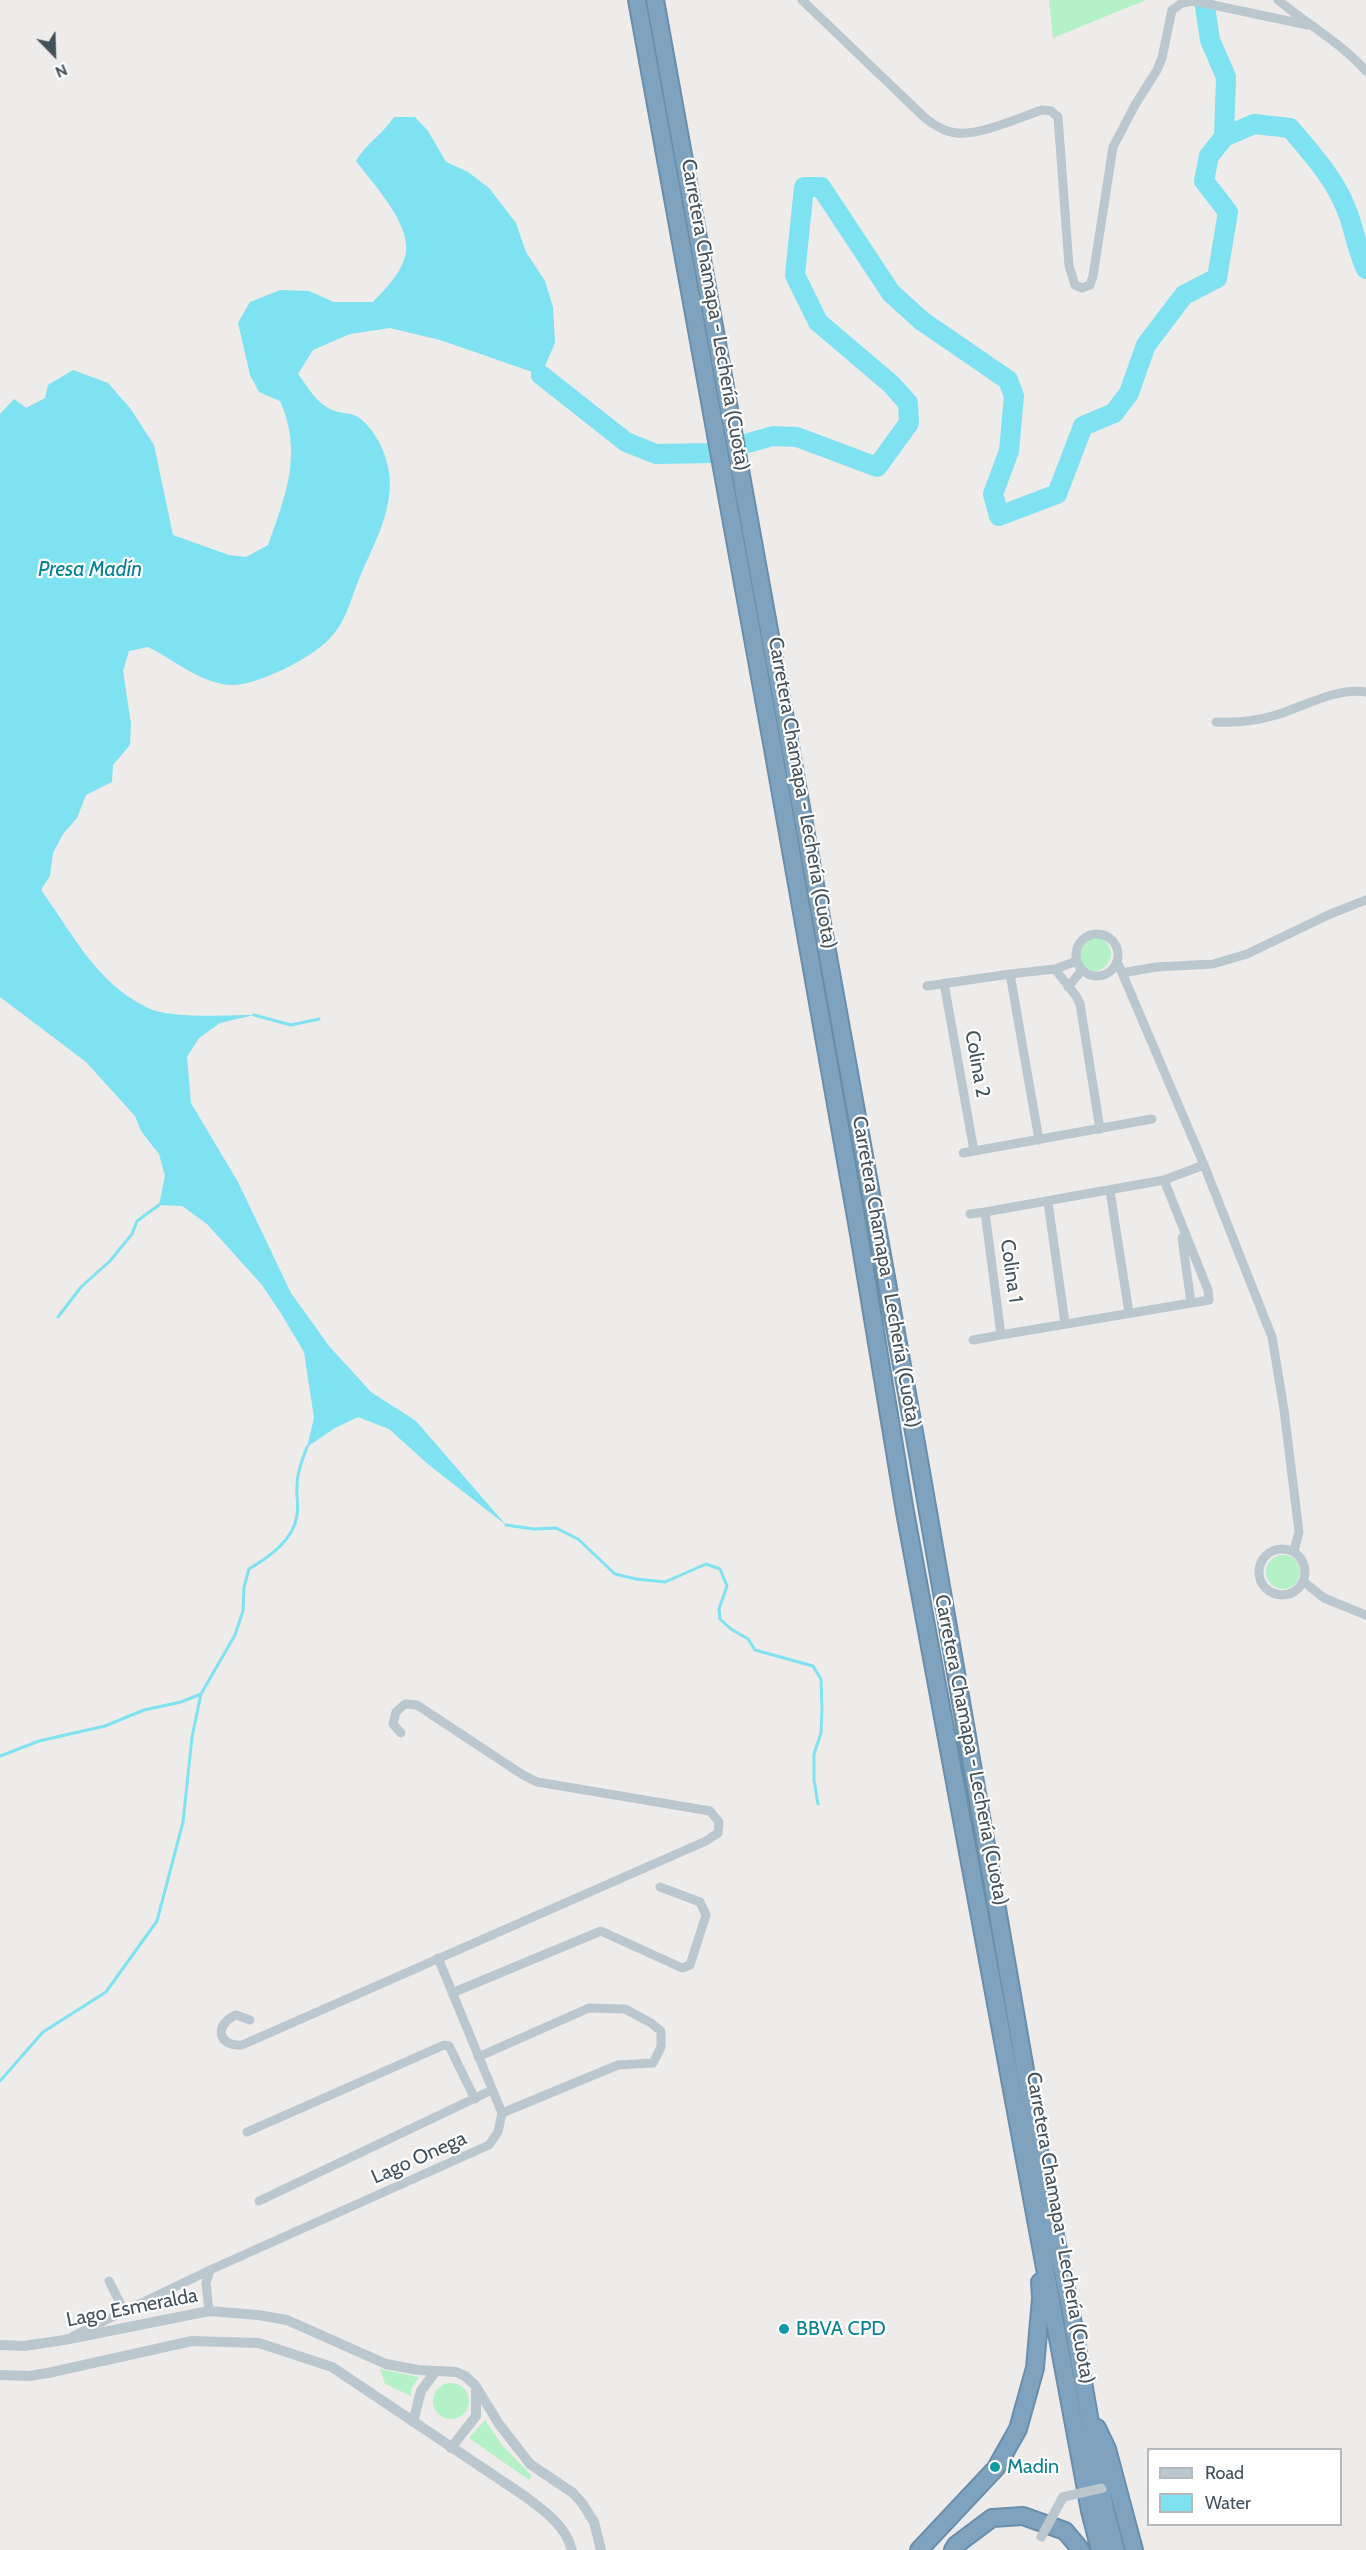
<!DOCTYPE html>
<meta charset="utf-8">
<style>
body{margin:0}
#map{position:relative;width:1366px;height:2550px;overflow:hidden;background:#eeebeb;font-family:Cabin,sans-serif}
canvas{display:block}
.legend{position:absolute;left:1147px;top:2448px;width:195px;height:78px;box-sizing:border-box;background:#fff;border:2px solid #b4b9bd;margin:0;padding:8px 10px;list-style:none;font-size:18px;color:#43515a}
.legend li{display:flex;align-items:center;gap:12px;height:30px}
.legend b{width:30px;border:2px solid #b4b9bd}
.north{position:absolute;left:24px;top:24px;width:60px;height:60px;-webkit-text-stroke:4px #fff;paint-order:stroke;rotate:157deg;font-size:16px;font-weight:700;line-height:24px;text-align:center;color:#43515a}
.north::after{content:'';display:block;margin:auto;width:21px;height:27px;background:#43515a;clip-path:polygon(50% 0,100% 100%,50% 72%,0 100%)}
</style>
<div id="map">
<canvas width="1366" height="2550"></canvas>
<ul class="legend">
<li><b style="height:8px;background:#bbc7cf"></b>Road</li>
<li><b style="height:16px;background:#7ee2f1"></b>Water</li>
</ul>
<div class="north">N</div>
</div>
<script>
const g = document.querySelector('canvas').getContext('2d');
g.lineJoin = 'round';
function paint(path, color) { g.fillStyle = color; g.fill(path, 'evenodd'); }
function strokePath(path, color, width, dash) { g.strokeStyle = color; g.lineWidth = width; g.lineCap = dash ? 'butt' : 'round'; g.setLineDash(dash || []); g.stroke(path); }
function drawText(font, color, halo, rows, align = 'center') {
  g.font = font + ' Cabin,sans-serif'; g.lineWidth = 4.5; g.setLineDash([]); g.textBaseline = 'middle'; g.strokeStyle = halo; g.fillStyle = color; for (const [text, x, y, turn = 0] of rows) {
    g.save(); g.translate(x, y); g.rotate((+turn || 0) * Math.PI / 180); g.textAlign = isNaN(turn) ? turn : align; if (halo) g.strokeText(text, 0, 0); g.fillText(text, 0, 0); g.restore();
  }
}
paint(new Path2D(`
 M1049,0h97l-93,38z
 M1077 954a17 17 0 1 1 34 0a17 17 0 1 1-34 0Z
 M1266 1572a17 17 0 1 1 34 0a17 17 0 1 1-34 0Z
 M380,2369l39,8 -8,12v7l-26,-12z
 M433 2401a18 18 0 1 1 36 0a18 18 0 1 1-36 0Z
 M485,2420l17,25 30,31 -3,4 -60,-42z`), '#b5f1c7');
paint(new Path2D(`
 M394,117h21l13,14 18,31 22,10 21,16 27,35 10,29 19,29 8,26 2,36 -14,32 -101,-35 -50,-12 -40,6 -37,16 -15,24c10,13 18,29 34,36 8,4 19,2 26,7 15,10 27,33 30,50 9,41 -17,81 -31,117 -7,18 -12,39 -26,53 -17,20 -71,47 -97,48 -32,0 -59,-25 -86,-38l-19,4 -6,20 8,53 -1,21 -17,20 -1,17 -26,13 -9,23 -14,16 -10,19 -3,23 -9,14c32,44 55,93 107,118 23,11 80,7 106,7l-34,8 -21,15 -12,19 4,46 47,79 53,111 38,53 42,46 45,29 90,104 -77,-60 -40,-36 -31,-12 -23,11 -28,19 7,-29 -10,-66 -22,-37 -20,-30 -55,-61 -25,-18 -23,-1 6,-29 -6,-22 -18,-23 -6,-15 -49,-54 -86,-65v-583l14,-15 12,9 19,-10 3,-13 25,-15 35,13 22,25 24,37 19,90 56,20 17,2 22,-12c18,-50 35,-93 12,-144l-21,-9 -9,-17 -12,-52 12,-21 30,-12 29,1 25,11h39c13,-14 30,-30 33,-50 4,-30 -34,-69 -50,-91 10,-18 27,-27 38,-44z`), '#7ee2f1');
strokePath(new Path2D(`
 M254,1015l37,10 28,-6
 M58,1317l23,-30 29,-26 22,-27 5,-13 22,-16
 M506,1525l28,4 22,-1 22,11 37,35 21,5 29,3 41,-18 14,5 7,17 -8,23 1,10 11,10 17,10 7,11 58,16 8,13 1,30 -1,24 -7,21v26l4,24
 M0,1756l39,-15 66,-15 39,-16 37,-8 20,-8
 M0,2081l43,-49 63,-40 51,-71 26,-99 9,-85 9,-43 34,-59 8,-24 1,-24 5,-18c20,-12 45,-29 48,-54 2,-9 -1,-19 0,-28 0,-14 5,-27 10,-40`), '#7ee2f1', 3);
strokePath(new Path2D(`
 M1204,0l6,40 16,37 -2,60
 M541,375l85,67 30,12 57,-1 60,-17 24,1 80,30 32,-44 -1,-20 -17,-19 -73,-62 -23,-47 9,-88h17l70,106 31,28 86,59 6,16 -5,55 -16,43 6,22 58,-22 26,-68 31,-13 15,-20 17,-48 38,-50 33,-17 11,-66 -24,-31 5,-25 15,-19 30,-13 36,4c23,27 47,53 59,88 6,18 9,36 17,53`), '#7ee2f1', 20);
const motorway = new Path2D(`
 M637,0l135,743 87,491 46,278 185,999 10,39
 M655,0l261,1443 132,759 22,105 35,202 11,41
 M1097,2428l10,21 27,101
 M919,2550l77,-82 22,-39 17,-61 6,-70 -1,-16
 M953,2550l3,-5 36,-27 31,-2 42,15 16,19`);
strokePath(motorway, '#6a8eaa', 20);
strokePath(new Path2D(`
 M802,0l122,117c10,8 20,15 33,16 25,2 61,-15 85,-23l9,1 7,6 11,149 6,19 7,3 8,-3 3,-9 20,-129 22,-42 22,-35 5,-12 10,-48 10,-7 12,-2 114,24
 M1278,0c29,24 63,43 88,71
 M1216,722c20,1 40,-1 60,-7 27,-8 61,-28 90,-23
 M1076 955a21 21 0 1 1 42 0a21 21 0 1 1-42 0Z
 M1117,961l87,204 68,172 12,73 15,122 -5,19
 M1055,969l21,27 4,8 20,125
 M1122,973l34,-6 57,-3 34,-10 81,-39 38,-15
 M944,983l30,168
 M927,986l83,-12
 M1068,987l14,-17
 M1039,1140l-29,-166 45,-5 22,-8
 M963,1153l189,-34
 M1164,1180l44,110 1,10 -208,35 -16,-123 179,-32 40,-15
 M1110,1191l19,122
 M1048,1202l17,121
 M970,1214l15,-2
 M1182,1238l9,65
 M973,1340l28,-5
 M1259 1572a23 23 0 1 1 46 0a23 23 0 1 1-46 0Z
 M1304,1582l20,16 42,17
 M452,1993l149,-62 81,37 8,-3 16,-50 -6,-13 -40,-15
 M250,2020l-14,-5c-22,9 -19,32 6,30l464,-204 12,-8 1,-11 -9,-11 -173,-29 -14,-7 -106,-70 -12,-1 -9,8 -3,12 8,9
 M478,2057l111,-49 36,1 26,14 10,8v16l-8,16 -35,2 -116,48
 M247,2132l197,-87 5,1 26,53
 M259,2201l233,-111
 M109,2281l15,30
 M209,2311l-3,-28 4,-13
 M73,2336l137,-66 279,-125 9,-13 4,-19 -64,-155`), '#bbc7cf', 9);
strokePath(new Path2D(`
 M0,2345l24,1 40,-6 145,-29 49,4 29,5 99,44 32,6 38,2 9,4 10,9 24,39 31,40 43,29 9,10 12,19 7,28
 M0,2375l29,1 19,-3 144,-32 67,2 73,24 191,128c20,15 42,29 49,55
 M413,2422l8,-31 14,-19
 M451,2448l25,-32v-25`), '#bbc7cf', 10);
strokePath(motorway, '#7fa3bf', 16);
strokePath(new Path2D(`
 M1102,2487l1,2 -39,9 -22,40 -2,-1 22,-41z`), '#bbc7cf', 7);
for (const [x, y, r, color] of [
 [784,2329,6,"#0f9aa8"],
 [995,2467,6,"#0f9aa8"]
]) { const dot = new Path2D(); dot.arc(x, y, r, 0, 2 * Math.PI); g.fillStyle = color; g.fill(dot); strokePath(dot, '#fff', 2); }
drawText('20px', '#43515a', '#fff', [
 ["Carretera Chamapa - Lechería (Cuota)",715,315,80],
 ["Carretera Chamapa - Lechería (Cuota)",802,793,80],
 ["Colina 2",977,1064,80],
 ["Colina 1",1011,1271,82],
 ["Carretera Chamapa - Lechería (Cuota)",886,1272,80],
 ["Carretera Chamapa - Lechería (Cuota)",971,1750,79],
 ["Lago Onega",419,2158,-24],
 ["Carretera Chamapa - Lechería (Cuota)",1060,2228,80],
 ["Lago Esmeralda",132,2308,-11]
]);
drawText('20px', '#0d838f', '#fff', [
 ["BBVA CPD",796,2329],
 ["Madin",1007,2467]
], 'left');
drawText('italic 21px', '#058295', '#fff', [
 ["Presa Madín",90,570]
]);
</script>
